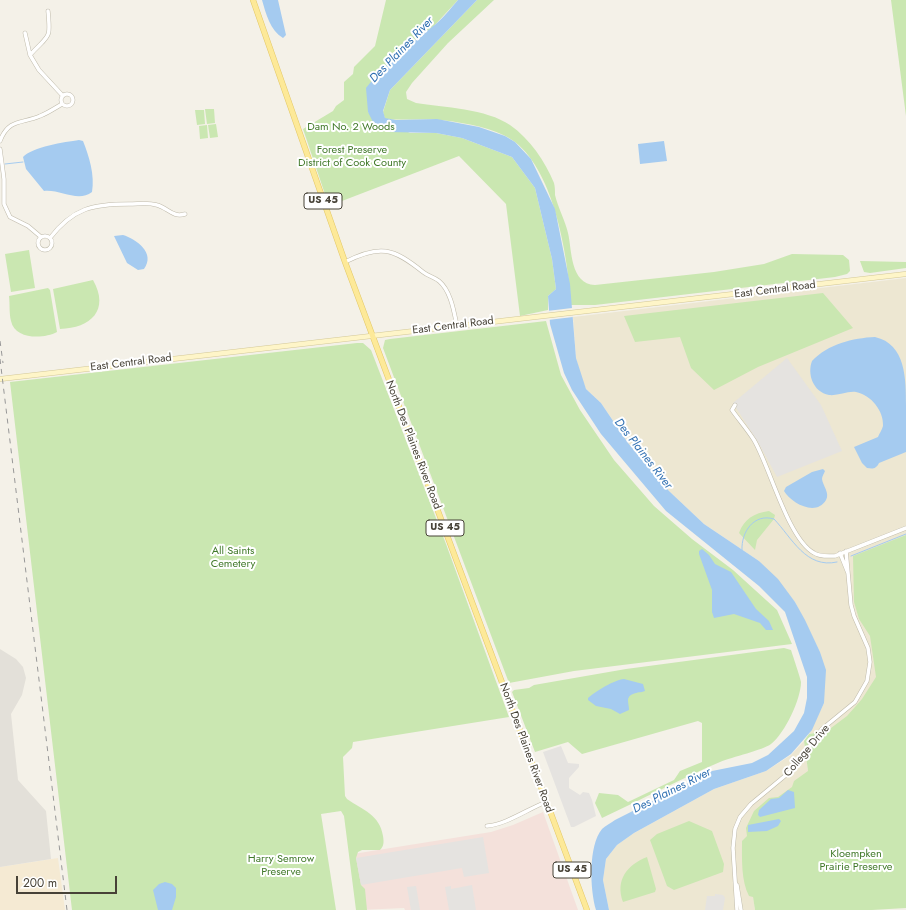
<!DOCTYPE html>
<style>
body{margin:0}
#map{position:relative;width:906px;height:910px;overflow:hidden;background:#f4f1e8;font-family:Jost,sans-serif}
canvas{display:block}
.scale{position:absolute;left:16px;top:876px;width:101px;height:18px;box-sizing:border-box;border:2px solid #474237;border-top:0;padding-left:5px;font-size:12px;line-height:14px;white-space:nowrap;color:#474237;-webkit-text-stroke:3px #fff;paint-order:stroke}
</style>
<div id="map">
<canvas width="906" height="910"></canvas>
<div class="scale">200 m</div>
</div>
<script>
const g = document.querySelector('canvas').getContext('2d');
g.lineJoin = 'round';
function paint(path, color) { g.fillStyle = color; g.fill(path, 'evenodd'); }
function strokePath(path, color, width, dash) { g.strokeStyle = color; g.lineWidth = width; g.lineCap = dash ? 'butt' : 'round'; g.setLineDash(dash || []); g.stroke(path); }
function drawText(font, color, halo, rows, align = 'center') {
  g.font = font + ' Jost,sans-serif'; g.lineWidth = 4; g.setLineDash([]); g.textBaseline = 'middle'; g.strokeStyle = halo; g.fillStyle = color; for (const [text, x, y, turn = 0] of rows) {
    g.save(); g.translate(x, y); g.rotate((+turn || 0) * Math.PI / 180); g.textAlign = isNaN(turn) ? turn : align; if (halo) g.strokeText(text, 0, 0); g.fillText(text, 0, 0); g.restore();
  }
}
paint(new Path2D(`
 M58,858l7,52h-65v-43z`), '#f5ead3');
paint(new Path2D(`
 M0,649l16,10 7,8 3,11 -4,17 -11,19 7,66 28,31 5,48 -51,8z`), '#e3e0d9');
paint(new Path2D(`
 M906,278v441l-97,15 15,-31 -4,-51 -25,-50 -36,-41 -55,-37 -35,-33 -41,-48 -27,-40 -15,-14 -5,-12 -5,-19 -3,-41z
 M804,741l12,89 -71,11 10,69h-146l-6,-30 3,-21 11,-14 17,-12 80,-44 52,-18 25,-16z`), '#ede7d2');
paint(new Path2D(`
 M543,812l35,98h-173l-1,-2 -44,2 -7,-56 138,-22 22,-7z`), '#f4e1db');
paint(new Path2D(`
 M386,0h72l-25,27 -13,9 -29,25 -23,51 42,21h26l26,5 50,19 23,31 17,71 4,30 -8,7v14l-28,6 -14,-112 -47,-48 -130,50 -26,-77 30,-18 3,-5 8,-6v-18l9,-8 1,-7 21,-21z
 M477,0h17l-46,43 -36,40 -6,9 1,7 9,4c27,4 71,6 94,22 20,14 35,36 44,58 1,4 1,8 1,12 3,13 10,25 13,38 4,17 2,51 27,52l119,-13 50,-8 28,-10 51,1 6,5 1,11 -3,3 -12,3 -240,28h-24c-3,-47 -16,-132 -56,-163 -17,-13 -45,-18 -66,-21 -21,-4 -43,0 -64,-2l-2,-7 7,-22z
 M891,0h15v116z
 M205,109h9l1,14 -8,1z
 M195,110h9l1,14 -8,1z
 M216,124l2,13 -8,1 -2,-13z
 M207,125l1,13 -8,1 -1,-13z
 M29,250l6,38 -24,4 -6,-38z
 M860,261l46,1v6l-36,5 -6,-1z
 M93,280c17,30 -2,48 -33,49l-7,-40z
 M48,288l2,2 7,42c-13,7 -42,8 -46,-11 -2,-8 -1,-17 -2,-25z
 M823,293l30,35 -95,39 -44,23 -23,-22 -11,-31 -45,5 -11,-26z
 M546,321l15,54 19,35 34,50 40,46 38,33 41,31 44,40 15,34 -218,27 -65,12 -126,-335 2,-8 5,-1z
 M357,343h6l8,7 75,194 63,173 -156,25 -1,6 -9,9 2,39 2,3c16,11 33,16 36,37 1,6 1,10 -3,14h-18l-4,2 -2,6 5,27 4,4 2,21h-11l-12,-94 -3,-5 -20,3 15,96h-264l-62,-528z
 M769,511l6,4 -1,4 -17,21 -2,10 -16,-17c5,-14 15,-20 30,-22z
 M906,535v373l-34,2h-117l-2,-13 -4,-1c-8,-15 -7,-37 -7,-55l5,-5 -1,-8 8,-17 15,-13 9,-1 14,-10 2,-6 14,-10 -4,-30 5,-7 18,-3 20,-15 15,-17 14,-22 -6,-41 -11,-17 -5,-17 -1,-46z
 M784,648l7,2c1,3 10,30 10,32 0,17 -16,51 -30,62 -8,6 -39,13 -51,18 -40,17 -79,38 -118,56l-7,-15 4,-10 19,2 10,7 46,-22 6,-9 22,-9v-39l-4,-2 -116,33 -14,-12 -33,10 -23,-60 2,-2 15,-2 5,-3 92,-16z
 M689,821l23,10 12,33 -1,8 -49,18 -7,-4 -17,-46 7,-6z
 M647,857l9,32 -1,3 -32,10c-8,-22 4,-37 24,-45z`), '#cae7b1');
paint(new Path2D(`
 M787,358l34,47 21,46 -65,26 -19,-35 -25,-39z
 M561,746l7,17 11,1v3l-10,11v10l11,7 3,-3 6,1 3,7 4,16 -22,11h-3l-28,-75z
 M483,837l6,36 -25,4 -2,-9 -101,17 -5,-27z
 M472,885l4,25h-27l-4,-23 6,-1v3z
 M416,886l4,24h-9l-4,-23z
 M715,894l8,1 2,3 -2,12h-18l2,-14h8z`), '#e5e3e0');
paint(new Path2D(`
 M262,0h16l8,35 -3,3c-13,-8 -17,-24 -21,-38z
 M458,0h19l-87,90 -7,21 2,7 11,2 41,-1 42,8 26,9 10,6 16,17 24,50 15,75 6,74 10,31 15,14 27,40 41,48 35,33 55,37 19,18 17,23 10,18 15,32 6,18 -2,33 -12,27 -21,24 -25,17 -52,18 -80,44 -17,12 -11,14 -3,21 6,30h-13c-6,-20 -8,-64 6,-81 3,-3 9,-6 13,-9l97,-49 40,-8 16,-8 26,-24 10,-18 3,-15v-21l-22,-65 -26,-26 -93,-75 -65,-77 -29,-44 -8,-17 -14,-49 -2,-28 8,-7 -4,-30 -17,-71 -23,-31 -50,-19 -26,-5 -47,-1 -14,-6 -7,-14 -2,-24c18,-24 43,-42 66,-61 10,-7 18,-18 26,-27z
 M79,140l4,1c6,15 12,34 9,51 -14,11 -32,-3 -48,-1l-18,-22 -3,-12c9,-10 42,-15 56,-17z
 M664,141l3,20 -27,3 -2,-20z
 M123,235c13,4 33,18 21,34l-6,1 -11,-7 -13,-27z
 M875,337c31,7 31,42 31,69 0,15 0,30 0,46l-27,11c-3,6 -6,6 -12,5l-5,-5 -8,-16 24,-10c1,-3 4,-7 5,-11 1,-15 -12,-31 -27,-34 -9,-1 -18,4 -27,3 -16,-3 -22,-21 -17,-34 16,-17 41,-23 63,-24z
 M823,469l2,2c-1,3 -3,5 -3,8 1,7 8,14 4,21 -10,17 -35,3 -42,-9l2,-4 26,-15z
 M702,549l7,6 6,9 16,8 25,37 13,12 4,9h-7l-6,-7 -26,-9 -20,4 -2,-6v-22l-13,-36v-3z
 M624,679l19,5 2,7c-5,2 -16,1 -17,9 0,3 1,7 1,10l-9,4 -9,-5 -15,-3 -8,-6v-2c8,-7 26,-18 36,-19z
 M788,790l6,2 1,16 -35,9 -2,-2 1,-5 12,-11 8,-1z
 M779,819l2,2 -3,5 -11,5 -19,1v-7z
 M165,882l7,2 4,4v9l-4,13h-14l-5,-20 6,-6z`), '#a5cbf0');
paint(new Path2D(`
 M572,308l1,9 -25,3 -1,-9z`), '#f4f1e8');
strokePath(new Path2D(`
 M5,164l18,-2
 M742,550c-1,-18 12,-37 32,-31 18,19 32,50 63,43
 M851,556l55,-22`), '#a5cbf0', 1);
const minor = new Path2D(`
 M25,33l5,22 9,15 24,26
 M30,55c19,-21 21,-14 18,-44
 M61 100a6 6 0 1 1 12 0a6 6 0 1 1-12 0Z
 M0,141c9,-23 22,-17 40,-25 8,-3 15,-8 22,-12
 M0,149l4,30v25l6,13 18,9 13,11
 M38 243a7 7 0 1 1 14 0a7 7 0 1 1-14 0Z
 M50,238c23,-30 43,-34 79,-34 10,0 18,-2 28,1 11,3 16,13 28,9
 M345,262c35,-18 48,-14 78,10 5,4 11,5 16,9 12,10 15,31 18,45
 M735,405l-3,5c7,10 15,19 22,30 16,27 34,99 60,113 6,4 13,3 21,3l71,-28
 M840,553l8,20
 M487,826c20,-2 39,-16 59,-24
 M737,885l4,25
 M737,910l-4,-62 2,-19 5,-12 11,-13 41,-34 30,-41 33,-27 12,-21 3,-19 -2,-14 -14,-32 -3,-11 -5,-54`);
const secondary = new Path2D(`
 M0,379l906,-105`);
const primary = new Path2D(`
 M253,0l92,262 242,648`);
strokePath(minor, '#bfbaaa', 4.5);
strokePath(secondary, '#d3c898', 5.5);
strokePath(primary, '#e3c867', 6);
strokePath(minor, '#fff', 3.5);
strokePath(secondary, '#fef5c8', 4.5);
strokePath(primary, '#fde998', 5);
strokePath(new Path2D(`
 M0,341l3,22
 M0,359l67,551`), '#979797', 1, [5, 5]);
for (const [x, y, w] of [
 [323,201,38],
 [445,528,38],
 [572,870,38]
]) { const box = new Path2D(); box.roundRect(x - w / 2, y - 8, w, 16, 3); g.fillStyle = '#fff'; g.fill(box); strokePath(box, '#474237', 1); }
drawText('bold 10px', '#474237', null, [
 ["US 45",323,201],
 ["US 45",445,528],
 ["US 45",572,870]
]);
drawText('11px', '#41792a', '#fff', [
 ["Dam No. 2 Woods",351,127],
 ["Forest Preserve",352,150],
 ["District of Cook County",352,163],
 ["All Saints",233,551],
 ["Cemetery",233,564],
 ["Kloempken",856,854],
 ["Prairie Preserve",856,867],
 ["Harry Semrow",281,859],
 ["Preserve",281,872]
]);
drawText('11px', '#474237', '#fff', [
 ["East Central Road",775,290,-7],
 ["East Central Road",453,326,-7],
 ["East Central Road",131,363,-7],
 ["North Des Plaines River Road",413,445,69],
 ["North Des Plaines River Road",526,748,70],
 ["College Drive",807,751,-50]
]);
drawText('italic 12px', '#3070b2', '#fff', [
 ["Des Plaines River",402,50,-46],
 ["Des Plaines River",643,454,52],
 ["Des Plaines River",672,791,-27]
]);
</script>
